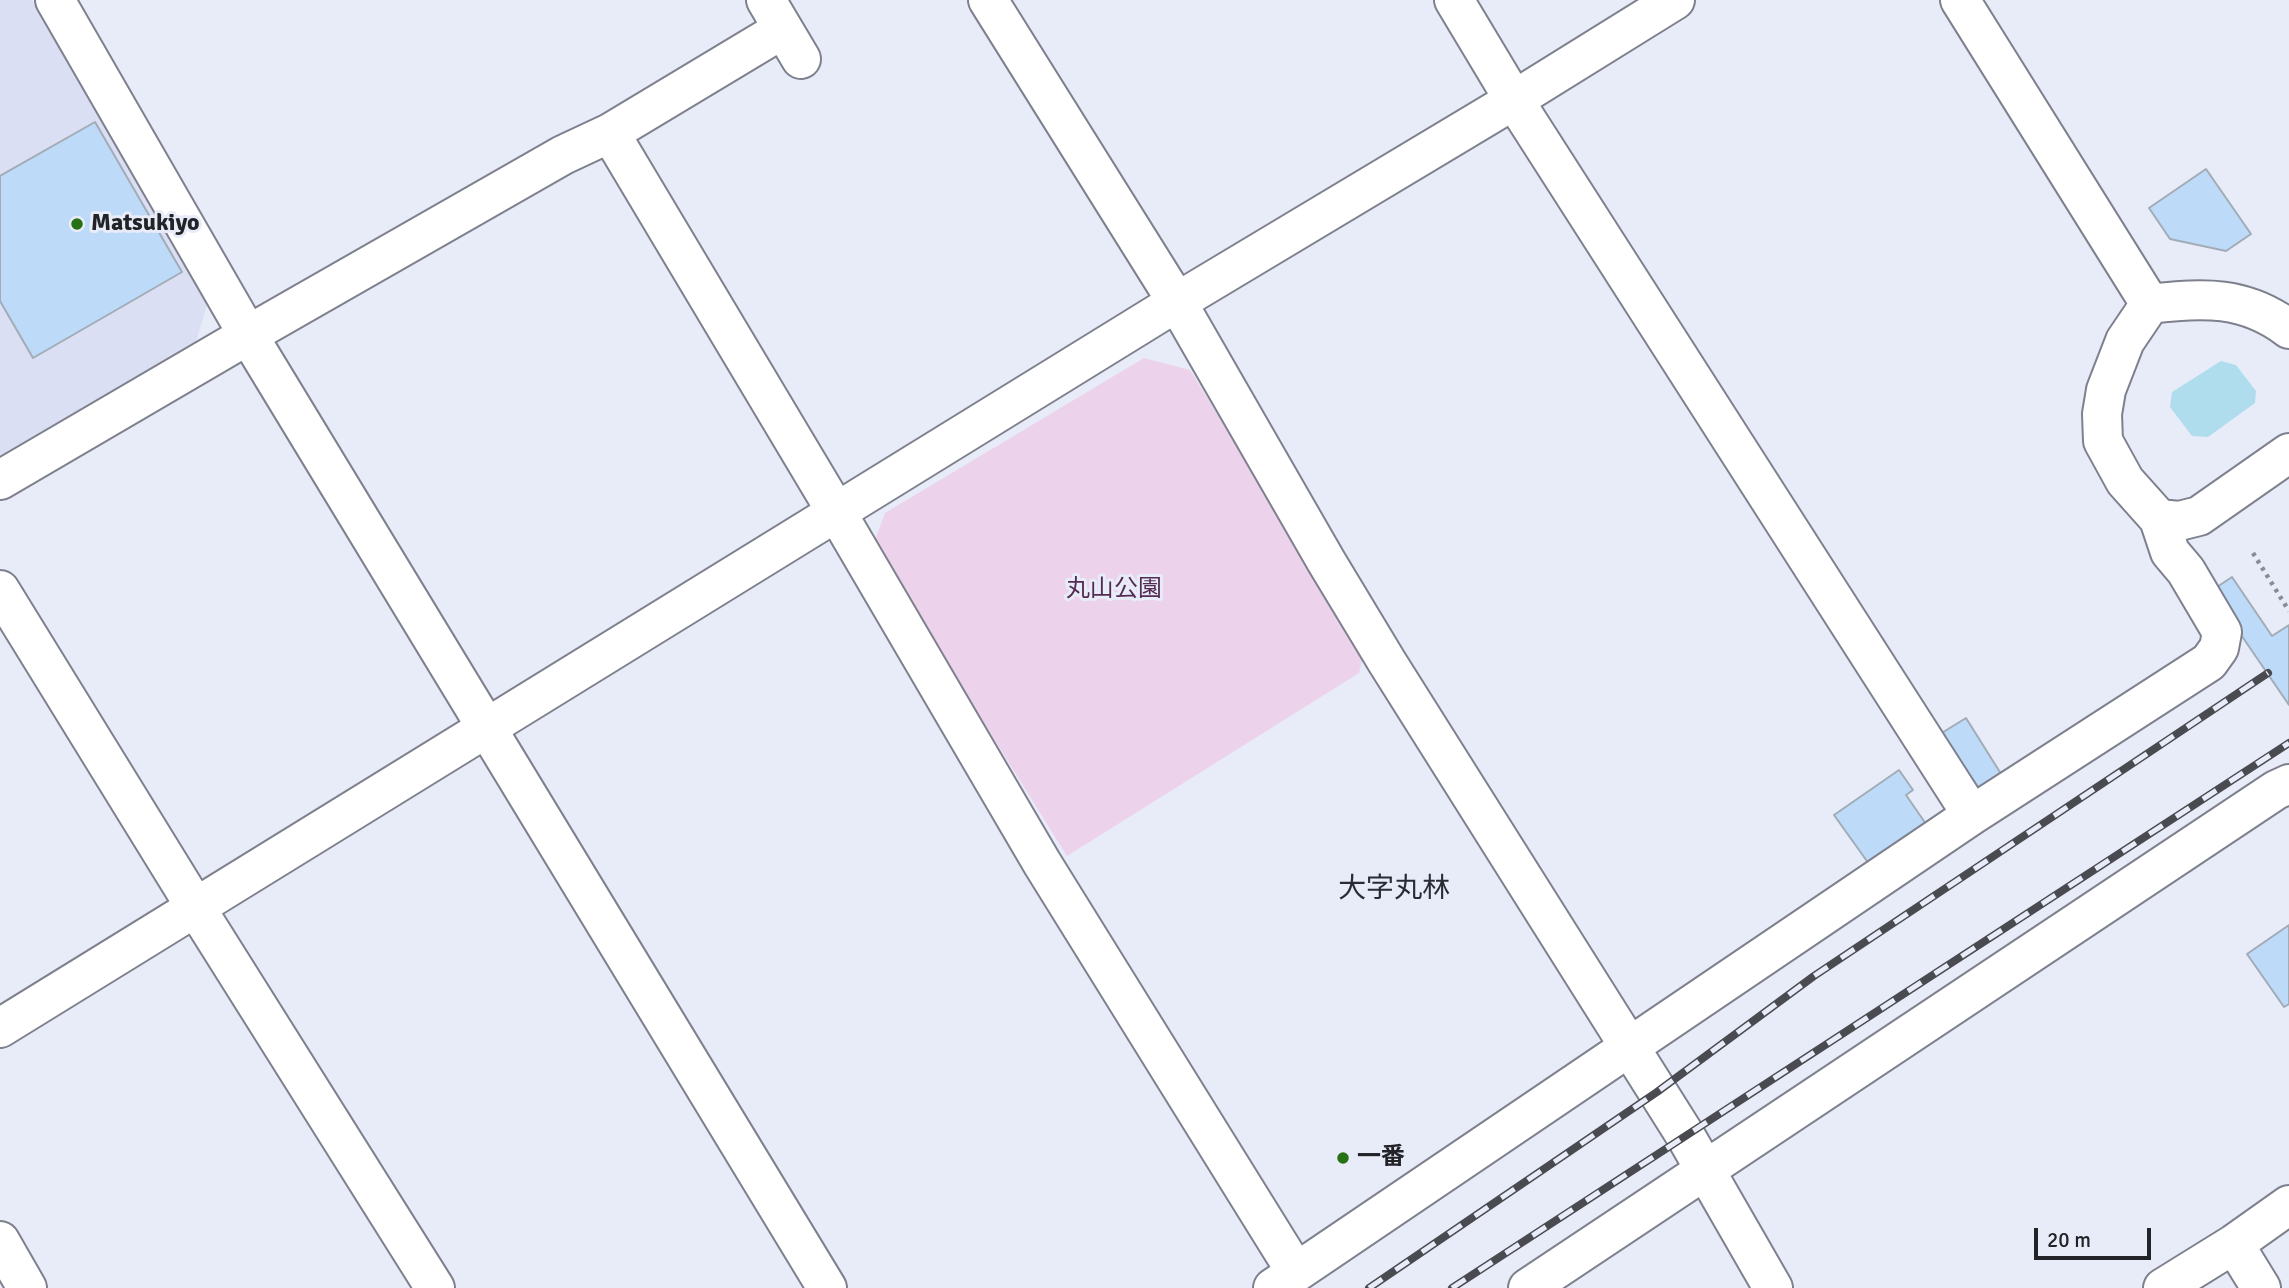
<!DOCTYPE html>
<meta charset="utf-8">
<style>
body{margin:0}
#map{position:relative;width:2289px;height:1288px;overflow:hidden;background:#e8ebf8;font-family:Signika,sans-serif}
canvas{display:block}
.scale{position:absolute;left:2034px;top:1228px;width:117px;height:32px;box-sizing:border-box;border:4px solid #222327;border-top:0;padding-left:9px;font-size:21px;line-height:24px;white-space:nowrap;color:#222327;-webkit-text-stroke:5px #e8ebf8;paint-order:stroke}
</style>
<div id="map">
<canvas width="2289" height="1288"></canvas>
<div class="scale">20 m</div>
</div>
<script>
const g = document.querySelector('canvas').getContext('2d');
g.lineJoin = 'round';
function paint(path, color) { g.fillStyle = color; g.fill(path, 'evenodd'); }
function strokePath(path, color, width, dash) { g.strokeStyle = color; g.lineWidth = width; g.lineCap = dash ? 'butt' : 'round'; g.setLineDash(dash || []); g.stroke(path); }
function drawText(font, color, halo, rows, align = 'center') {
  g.font = font + ' Signika,"Noto Sans JP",sans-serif'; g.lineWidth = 6; g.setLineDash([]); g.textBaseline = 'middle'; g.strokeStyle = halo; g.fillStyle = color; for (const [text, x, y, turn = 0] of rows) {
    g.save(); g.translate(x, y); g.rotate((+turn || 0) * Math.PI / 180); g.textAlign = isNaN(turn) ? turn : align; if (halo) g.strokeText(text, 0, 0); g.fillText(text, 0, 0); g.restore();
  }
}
paint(new Path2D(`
 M0,0h32l178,295 -15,50 -195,115z`), '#dadff3');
paint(new Path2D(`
 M1144,358l46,12 174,283 -5,20 -292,183 -194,-311 12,-32z`), '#edd2ec');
paint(new Path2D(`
 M2221,361l15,4 20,26 -1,12 -47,34 -16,-1 -22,-29 2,-15z`), '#afdded');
const building = new Path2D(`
 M95,122l87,150 -149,86 -33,-57v-125z
 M2206,169l45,65 -25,17 -56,-12 -21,-31z
 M2232,577l40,59 17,-11v80l-78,-114z
 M1966,718l42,67 -22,13 -54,-59z
 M1899,770l14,20 -7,5 20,29 -57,40 -35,-49z
 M2289,925v79l-5,3 -37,-53z`);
paint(building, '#bddbf9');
strokePath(building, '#a2acb6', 2);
const minor = new Path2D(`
 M55,0l193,335 579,953
 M766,0l35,59
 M988,0l189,302 149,259 61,101 298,473 88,153
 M1454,0l60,100 458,715
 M1960,0l190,304
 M610,133l173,-104
 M0,480l248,-145 315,-180 47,-22 227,380 205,350 254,409
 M2159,519l20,2 20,-5 90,-63
 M0,590l196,318 239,380
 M0,1028l1177,-726 337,-202 161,-100
 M0,1241l27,47
 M2234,1244l27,44
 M1273,1288l699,-473 237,-153 10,-14 3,-16 -36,-61 -16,-19 -11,-33 -34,-38 -22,-40 -1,-27 4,-24 19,-49 25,-37c52,-7 96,-8 139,25
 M1528,1288l748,-498 13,-6
 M2163,1288l71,-44 55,-39`);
strokePath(minor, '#7e818d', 42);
strokePath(new Path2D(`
 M2253,553l36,58`), '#898b93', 4.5, [3.5, 5]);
strokePath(minor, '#fff', 38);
const rail = new Path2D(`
 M1369,1288l288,-196 157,-116 454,-303
 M1452,1288l837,-545`);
strokePath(rail, '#4a4b51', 8);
strokePath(rail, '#e8ebf8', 5, [16]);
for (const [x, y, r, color] of [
 [77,224,7,"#267114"],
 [1343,1158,7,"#267114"]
]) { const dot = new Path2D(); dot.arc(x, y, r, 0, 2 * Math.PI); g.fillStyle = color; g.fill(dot); strokePath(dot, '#e8ebf8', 2.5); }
drawText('bold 24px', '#222327', '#e8ebf8', [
 ["Matsukiyo",91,224],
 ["一番",1357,1158]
], 'left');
drawText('24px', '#542c53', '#e8ebf8', [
 ["丸山公園",1114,590]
]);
drawText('28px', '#292b35', '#e8ebf8', [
 ["大字丸林",1394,890]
]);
</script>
